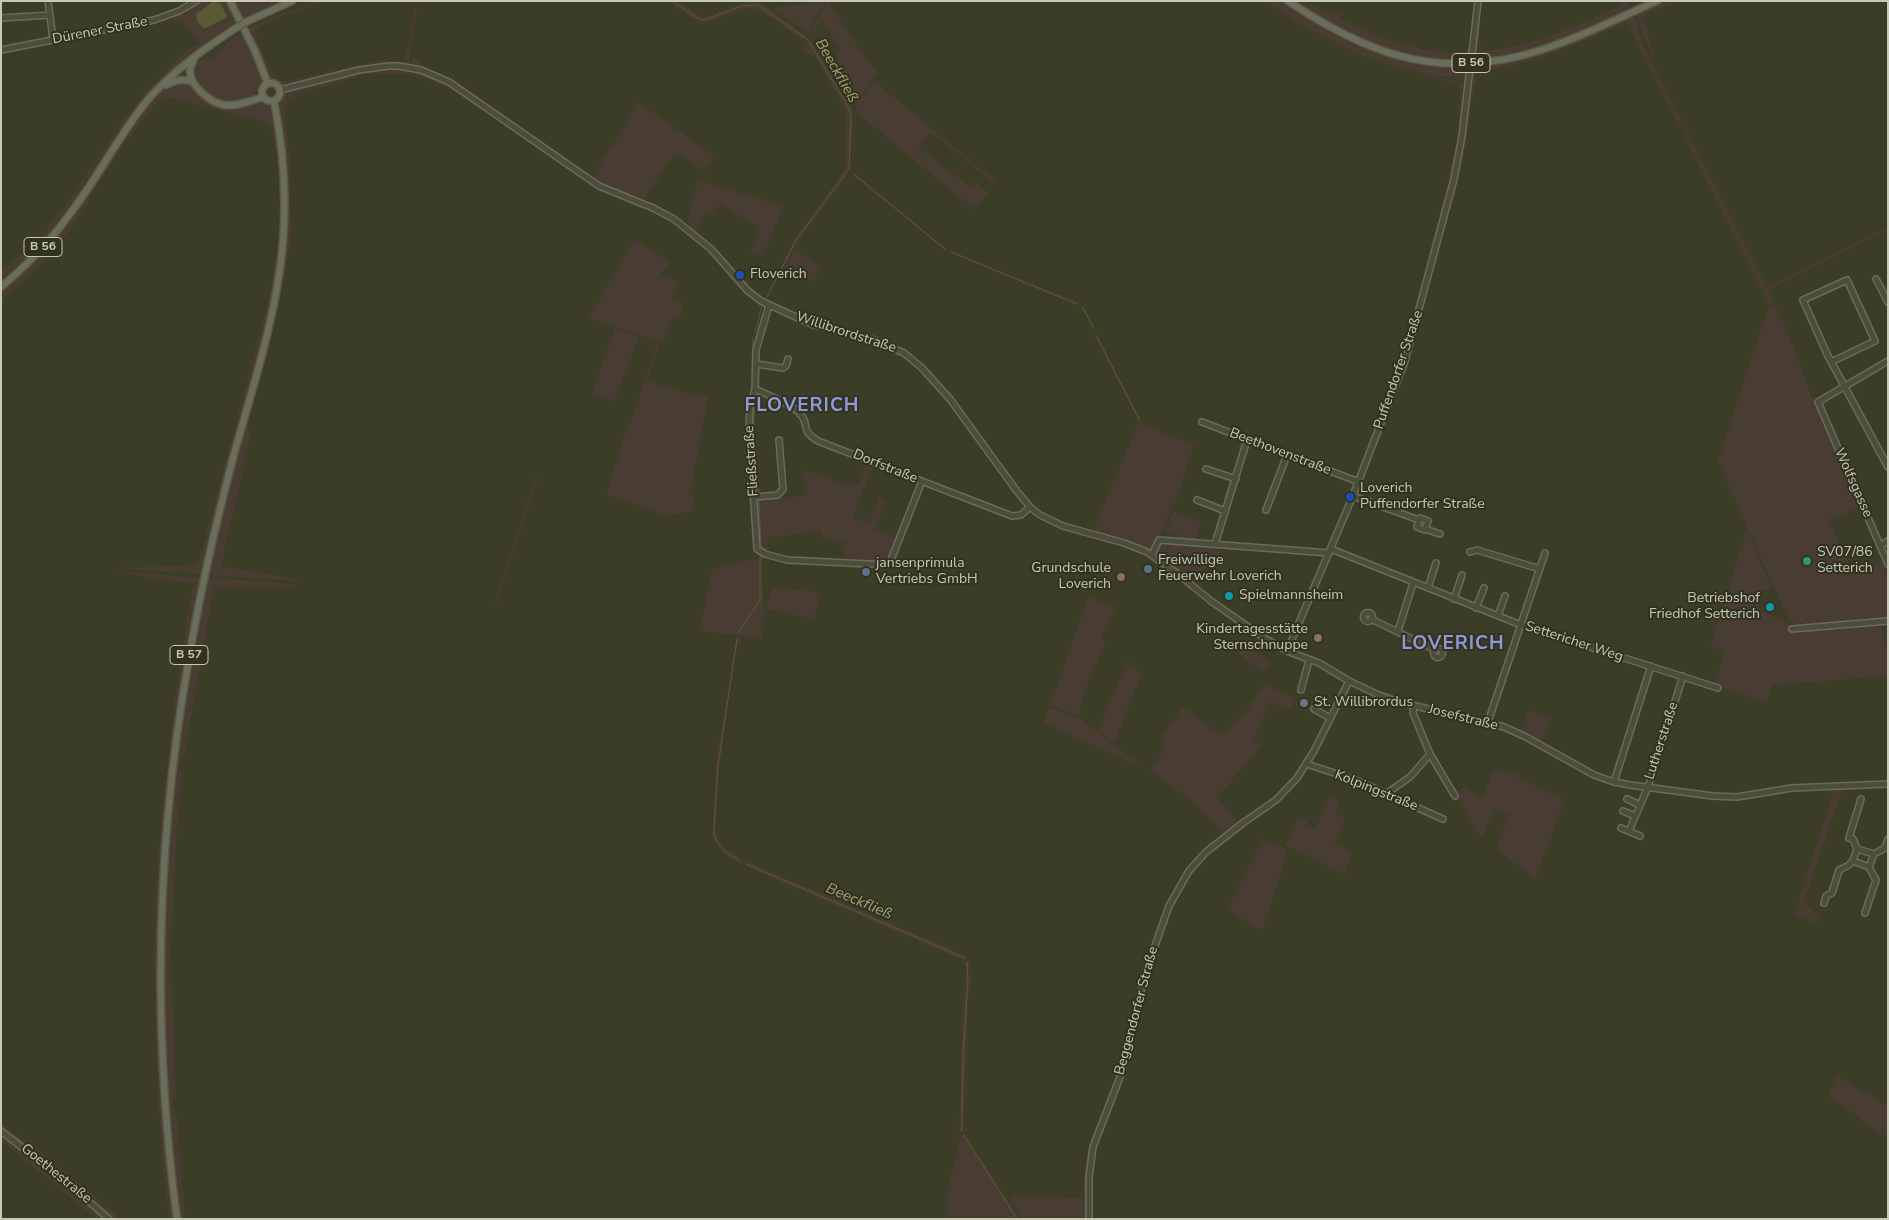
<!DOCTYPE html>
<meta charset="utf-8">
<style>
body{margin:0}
#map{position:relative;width:1889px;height:1220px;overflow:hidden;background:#3c3d26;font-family:"Nunito Sans",sans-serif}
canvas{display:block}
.frame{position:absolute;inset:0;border:2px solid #c7c8b6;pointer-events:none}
</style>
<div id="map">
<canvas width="1889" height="1220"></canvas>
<div class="frame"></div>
</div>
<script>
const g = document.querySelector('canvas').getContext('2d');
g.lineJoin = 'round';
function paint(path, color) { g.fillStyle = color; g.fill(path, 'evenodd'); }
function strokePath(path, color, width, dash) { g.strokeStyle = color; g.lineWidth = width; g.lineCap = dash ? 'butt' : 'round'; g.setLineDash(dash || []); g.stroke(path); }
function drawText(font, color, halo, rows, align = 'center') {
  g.font = font + ' "Nunito Sans",sans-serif'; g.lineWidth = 4; g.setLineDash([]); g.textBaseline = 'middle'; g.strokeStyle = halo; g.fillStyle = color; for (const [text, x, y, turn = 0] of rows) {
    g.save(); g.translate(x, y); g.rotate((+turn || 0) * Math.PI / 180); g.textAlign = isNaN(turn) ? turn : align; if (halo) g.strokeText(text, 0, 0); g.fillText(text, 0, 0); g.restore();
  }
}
paint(new Path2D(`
 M200,1h26l11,21 -36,23 -18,-23 -10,-1 -1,-5z
 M233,1h47l-38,19z
 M318,1h11l-16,4 -40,14 -18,12c7,17 12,41 29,51l75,-17 22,-4 24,1 11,-61h2l-9,63 -3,1h-33l-88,20c-20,-4 -29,-38 -37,-56l23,-12z
 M667,1h11l25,16 7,-1 30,-13 16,-2 14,8 36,27 -2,4 -42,-28 -11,-4 -51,16z
 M825,1l-16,30 -2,1 -35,-24z
 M828,1l37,57 13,15 -20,26 -6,4 -20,-32 8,-23 -19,-29 -10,17 -1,-2z
 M1264,1h18l53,34 43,20 43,10 31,2 15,-1 -1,12c-74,-2 -141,-36 -202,-77z
 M1296,1c11,0 19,6 30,9l1,-1c5,3 9,7 15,2l-2,7c38,22 85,37 129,33l-1,9c-65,2 -119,-23 -172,-59z
 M1480,1h1l-2,29 2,21c49,-3 93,-24 137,-44l2,-2 -2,-4h9l3,8c-50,21 -99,46 -154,50v-20z
 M1667,1h11l-35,15 10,39 10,23 -12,-24 -15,-39z
 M1633,15l4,7 5,20 40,78 -2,8 -53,-105c-53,22 -92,41 -150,49l-15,91 -47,176 -7,21 51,-195 15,-98 52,-8 50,-19z
 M243,31l10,20 10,32c-24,43 -81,1 -69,-17 3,-4 9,-7 13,-10l4,4 20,-21z
 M808,37l3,2 40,68 2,13 -2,49 -13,20 -40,52 -14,26 -2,-2 11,-25 51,-68 2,-10 1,-49 -32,-57 -15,-5z
 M197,44l3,3 -4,4 -35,29 -26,29 -79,116 -25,29 -30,26v-10l32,-25 14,-16 28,-37 51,-75 20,-26 30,-31z
 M413,57l12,10 35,17 133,93 46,-75 75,54 -10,15 -28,-19 -34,50 -50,-23 -141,-99 -38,-14z
 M383,68c27,0 48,8 72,20l-2,2 -32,-13 -14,-3h-41l-1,-3z
 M358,73l-1,4 -62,18 -6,4 -4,10 5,56v36l2,23 -4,33 -20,95 -20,72 1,7 2,3 -30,132 77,13 -2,2 -89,-6 71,-284 9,-53 -2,-19 1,-57 -7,-57 6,-11 7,-4z
 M1425,75l37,7 2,2 -11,79 -26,104 27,-115 4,-24 2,-39 -2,-6c-11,-3 -23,-2 -33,-8z
 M874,81l122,100 -2,3 -63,-52 -13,15 53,41 5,-6 13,10 -14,18 -119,-98 1,-9z
 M177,82l11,1 28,22 44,-4 11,7 6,20 5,59 -1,51 -8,54 -70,283 -23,-4 -13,1 -53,-4 81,-3 4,-4 65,-244 13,-62 3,-23 -1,-58 -2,-19 -7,-28 -6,-5 -93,-24h-8c-9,7 -16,17 -23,26 -21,26 -37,54 -55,83 -21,36 -52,67 -84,94v-10c29,-25 56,-52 78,-83 23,-34 61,-109 98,-126z
 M1685,129l3,3 86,169 -5,4 -86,-172h-2z
 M854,173l93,76 -1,2 -94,-76z
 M700,181l84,25 -22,51 -12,-5 9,-24 -38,-25 -7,13 -8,-4 -10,19 -8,-6 4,-28z
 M1888,227v2l-117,60 -1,-3z
 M635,239l36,23 -11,13 19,8 -8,15 12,6 -2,14 -7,-2 -10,27 -73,-24 -2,-2z
 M795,249l26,18 -8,14 -27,-13z
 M950,250l129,53 -1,3 -129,-54z
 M1770,306h5l15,32 25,67 44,102 -30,13 24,53 28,-12 7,15v44l-82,6 -3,-3h-13l-72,-162 43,-132z
 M615,328l24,8 -25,66 -22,-9z
 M1097,335l46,89 5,3 46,17 -15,48 -26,60c-19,-11 -40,-15 -61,-20l47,-110 -45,-86z
 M657,342l2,1 -11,38 36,12 24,4 -17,94 2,6v14l-25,5 -62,-21 21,-68 5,-8z
 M756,435l5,60 -5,-1 -5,-58z
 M865,463l8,3 -20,51 15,7 11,-27 8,4 -12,28 22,9 20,-50v-6l4,1 -30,76 -4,3 -44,-1 1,-19 -24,-4 2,-8 -35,6 -18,1 -1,15 -8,-3 -3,-6 1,-44 47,-3 -2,-27 43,16h12z
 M539,475l-43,131h-2l41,-127z
 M1174,512l27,9 -6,19h-15v-4l-14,-6z
 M1747,529l23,56 -1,5 -10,2 -2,6 4,13 26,11 4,9 89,-7 6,21h2v31l-116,9 -5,15 -3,1 -50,-16 11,-34 -15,-5z
 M1161,542l61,5 -7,20 -8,-2 -7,21 -43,-32z
 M763,557l1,65 -2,15 -2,1 -60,-7 12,-62z
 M112,570l90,8 -18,94 -25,282 16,265h-6c-12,-88 -13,-176 -15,-264l-2,-2 3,-10v-43l7,-90 13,-112 17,-109 2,-6 -44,-5z
 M206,578l90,6 -1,4 -79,-1 -1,-2 -7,-1 6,2 1,2 -2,3 -28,162 -3,3 -2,15 2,5 -5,51 -6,125 5,141c-4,6 -3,16 1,22l8,104h-5c-20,-157 -22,-316 -2,-473 7,-56 18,-112 28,-168z
 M773,588l48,4 -7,27 -48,-10 1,-6z
 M1088,597l29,10 -16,29 5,6 -19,43 -8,30 -29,-10z
 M736,637l6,1 -2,7 -3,2 -18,121 -4,64 1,5 8,10 18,13 -1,4c-11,-5 -26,-15 -29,-28l4,-74z
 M1241,644l30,18 -8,11 -27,-22z
 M1128,661l14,12 -28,70 -16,-14z
 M1264,685l31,13 -5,11 -20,-7 -17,38 9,5 -45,53 23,25 -17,10 -28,-30 -45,-33 15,-23 -6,-5 24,-35 39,29 25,-25z
 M1049,707l32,12 64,50 -102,-46z
 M1528,710l24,8 -11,23 -17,-9v-7z
 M1493,769l26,6v3l46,22 -30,79 -39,-31 13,-33 -14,-7 -13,29 -3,-2 -24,-42 12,-7 1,4 15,9z
 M1843,789l-39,112 10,13 7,1 -3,8 -24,-7 40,-126z
 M1330,797l9,4 -3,13 9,5 -11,24 18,11 -8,21 -23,-13 -36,-16 13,-29 9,4v4l8,3z
 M1243,827l-28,21 -17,16 -10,15 -14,26 -30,84 -19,85 -28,72 17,-46 34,-128 28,-75 14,-24 17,-19 21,-18z
 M1263,839l25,10 -25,82 -36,-21z
 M745,861l223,95 -4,4 -7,-2 -212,-92z
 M969,960c6,9 1,29 -1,41l-5,130 -1,1h-3l4,-128 3,-36 -3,-5 -5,-2 6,1z
 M1133,1009l-16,72 -25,64 -5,28 -1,21 -3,3 2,-28 3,-18 28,-73z
 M1836,1075l52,32v32l-59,-43z
 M1,1124l47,33 74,62h-9l-72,-61 -40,-30z
 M964,1134l56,85h-73l1,-31 13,-52z
 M1,1136l55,43 46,40h-6l-95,-79z
 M1009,1196l78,2v21h-65z`), '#493c32');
paint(new Path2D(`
 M214,1l7,3 6,13 -21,11h-3l-6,-7 -1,-7z`), '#595a34');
strokePath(new Path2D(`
 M673,1l24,17 7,2 38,-14 16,-1 50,35 41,68 2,8 -2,52 -54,74 -29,57
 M855,175l91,75
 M951,252l126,52
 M1082,306l12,23
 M755,333l7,-27
 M1097,337l42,82
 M752,373l1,-35
 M754,408v40l5,46
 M759,499l2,47 3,3
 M738,633l22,-33v-44
 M737,639l-19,127 -4,65c1,14 13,23 25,29
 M746,864l219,94
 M962,1131l1,-77 5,-72 -1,-20
 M964,1135l53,84`), '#595a34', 1);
const minor = new Path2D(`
 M48,1l5,38
 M1,18l49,-3
 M1473,45l5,-44
 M1,50l153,-30 25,-9 17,-10
 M280,90l79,-20 30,-4h10l22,4 28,12 150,104 54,22 21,11 37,30 37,42 13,10 50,23 63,16 30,13 18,15 28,31 66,91 14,17 10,8 23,11 61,17 23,9 31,22 33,27 53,37 23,13 32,12 30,18 30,14 20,7 105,25 22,10 68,38 20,7 16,3 83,11 24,1 55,-9 96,-4
 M1876,279l12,23
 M769,305l-13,45 -1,39 -5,18 -1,22 8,120 8,5 22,6 102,5 33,-84
 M1888,361l-70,41 70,162
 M1831,362l44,-21 -28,-61 -44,20 24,54 61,113
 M756,364l27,4 3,-2 2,-7
 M755,389c11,5 39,16 46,26 9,10 -2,14 17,26l194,75 9,-1 9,-8
 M1202,422l157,60
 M1206,469l30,10
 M1353,496l66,24
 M755,497l23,-2 5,-6 -4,-49
 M1197,500l28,11
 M1266,510l21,-55
 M1420,518l8,3 -3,9 -8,-3z
 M1425,529l15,5
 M1215,544l32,-104
 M1880,546l8,-5
 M1331,549l190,76 197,63
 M1470,552l7,-2 63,19
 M1152,555l7,-15 170,13
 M1428,588l8,-25
 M1454,599l8,-24
 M1476,608l8,-20
 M1363.5 617a4.5 4.5 0 1 1 9 0a4.5 4.5 0 1 1-9 0Z
 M1498,616l7,-20
 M1371,619l64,31
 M1792,629l96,-8
 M1398,631l15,-48
 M1433.5 653a4.5 4.5 0 1 1 9 0a4.5 4.5 0 1 1-9 0Z
 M1287,651l65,-153 53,-137 49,-182 8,-43 7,-60
 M1301,690l8,-30
 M1414,706l-1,7 17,41 25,42
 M1314,709l16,9
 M1488,722l57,-169
 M1307,764l51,17 85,38
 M1614,782l37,-116
 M1387,793l23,-16 20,-23
 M1627,799l13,6
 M1623,811l12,5
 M1621,828l19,8
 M1629,831l19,-44 35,-111
 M1857,849l17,5
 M1853,861l16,6
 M1824,903l2,-7 6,-3 7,-23c14,-6 14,-8 18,-21l-4,-10 -4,-1 12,-39
 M1865,913l11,-33 -7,-13 5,-13 11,-6 3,-9
 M1,1131l58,45 50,43
 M1089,1219v-42l4,-30 27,-70 26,-106 23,-65 20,-35 17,-19 37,-29 33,-23 21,-22 17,-27 35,-70`);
const major = new Path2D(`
 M230,1l25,50 13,33
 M1288,1c75,50 141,77 232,55 45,-11 94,-36 137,-55
 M246,22l46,-21
 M194,59c-1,3 -4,7 -4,11 -1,16 20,32 34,35 13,2 28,-5 40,-8
 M262 92a9 9 0 1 1 18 0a9 9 0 1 1-18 0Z
 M166,85c9,-5 17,-7 27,-3
 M1,287c26,-22 49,-45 68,-72 28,-36 48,-77 77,-113 24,-29 56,-52 87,-72
 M177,1219c-25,-188 -21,-380 13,-566 11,-66 26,-130 43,-195 16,-58 35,-116 45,-176 10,-60 8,-121 -4,-181`);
strokePath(minor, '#6a6b58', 8);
strokePath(major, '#585946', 9);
strokePath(minor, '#4c4d3a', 5);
strokePath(major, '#6c6d58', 6);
const minorBridge = new Path2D(`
 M1469,76l4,-31`);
const majorBridge = new Path2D(`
 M233,30l13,-8`);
strokePath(minorBridge, '#6a6b58', 8, []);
strokePath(majorBridge, '#585946', 9, []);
strokePath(minorBridge, '#4c4d3a', 5);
strokePath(majorBridge, '#6c6d58', 6);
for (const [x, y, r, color] of [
 [740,275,5,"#1a4fb4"],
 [1350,497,5,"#1a4fb4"],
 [1807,561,5,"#2e9e5b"],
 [1148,569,5,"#5c6f8a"],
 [866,572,5,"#5c6f8a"],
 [1121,577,5,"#8d6e63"],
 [1229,596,5,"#0f9aa8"],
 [1770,607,5,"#0f9aa8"],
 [1318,638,5,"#8d6e63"],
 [1304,703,5,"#6b7280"]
]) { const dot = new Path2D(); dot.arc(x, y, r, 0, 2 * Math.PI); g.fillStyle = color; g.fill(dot); strokePath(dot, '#31321f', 2); }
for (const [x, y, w] of [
 [1471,63,38],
 [43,247,38],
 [189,655,38]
]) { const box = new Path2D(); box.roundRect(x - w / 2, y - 9.5, w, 19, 4); g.fillStyle = '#31321f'; g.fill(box); strokePath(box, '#c7c8b6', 1); }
drawText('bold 12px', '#c7c8b6', null, [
 ["B 56",1471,63],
 ["B 56",43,247],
 ["B 57",189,655]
]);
drawText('14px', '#c7c8b6', '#31321f', [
 ["Dürener Straße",100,31,-11],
 ["Willibrordstraße",846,333,18],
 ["Puffendorfer Straße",1399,370,-71],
 ["Beethovenstraße",1280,452,21],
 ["Fließstraße",752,461,-94],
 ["Dorfstraße",885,467,22],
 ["Wolfsgasse",1853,483,66],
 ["Settericher Weg",1574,642,18],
 ["Josefstraße",1463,718,14],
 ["Lutherstraße",1662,741,-72],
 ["Kolpingstraße",1376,791,22],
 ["Beggendorfer Straße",1137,1011,-75],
 ["Goethestraße",56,1174,39]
]);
drawText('14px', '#c7c8b6', '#31321f', [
 ["Floverich",750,275],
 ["Loverich",1360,489],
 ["Puffendorfer Straße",1360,505],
 ["SV07/86",1817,553],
 ["Setterich",1817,569],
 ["Freiwillige",1158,561],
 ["Feuerwehr Loverich",1158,577],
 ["jansenprimula",876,564],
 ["Vertriebs GmbH",876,580],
 ["Grundschule",1111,569,"right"],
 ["Loverich",1111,585,"right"],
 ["Spielmannsheim",1239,596],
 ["Betriebshof",1760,599,"right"],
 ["Friedhof Setterich",1760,615,"right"],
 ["Kindertagesstätte",1308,630,"right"],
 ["Sternschnuppe",1308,646,"right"],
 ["St. Willibrordus",1314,703]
], 'left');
drawText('italic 15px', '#a3a571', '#31321f', [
 ["Beeckfließ",836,71,60],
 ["Beeckfließ",859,902,23]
]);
g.letterSpacing = '1px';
drawText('bold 19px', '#9098da', '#31321f', [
 ["FLOVERICH",802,406],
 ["LOVERICH",1453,644]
]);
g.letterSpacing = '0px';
</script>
